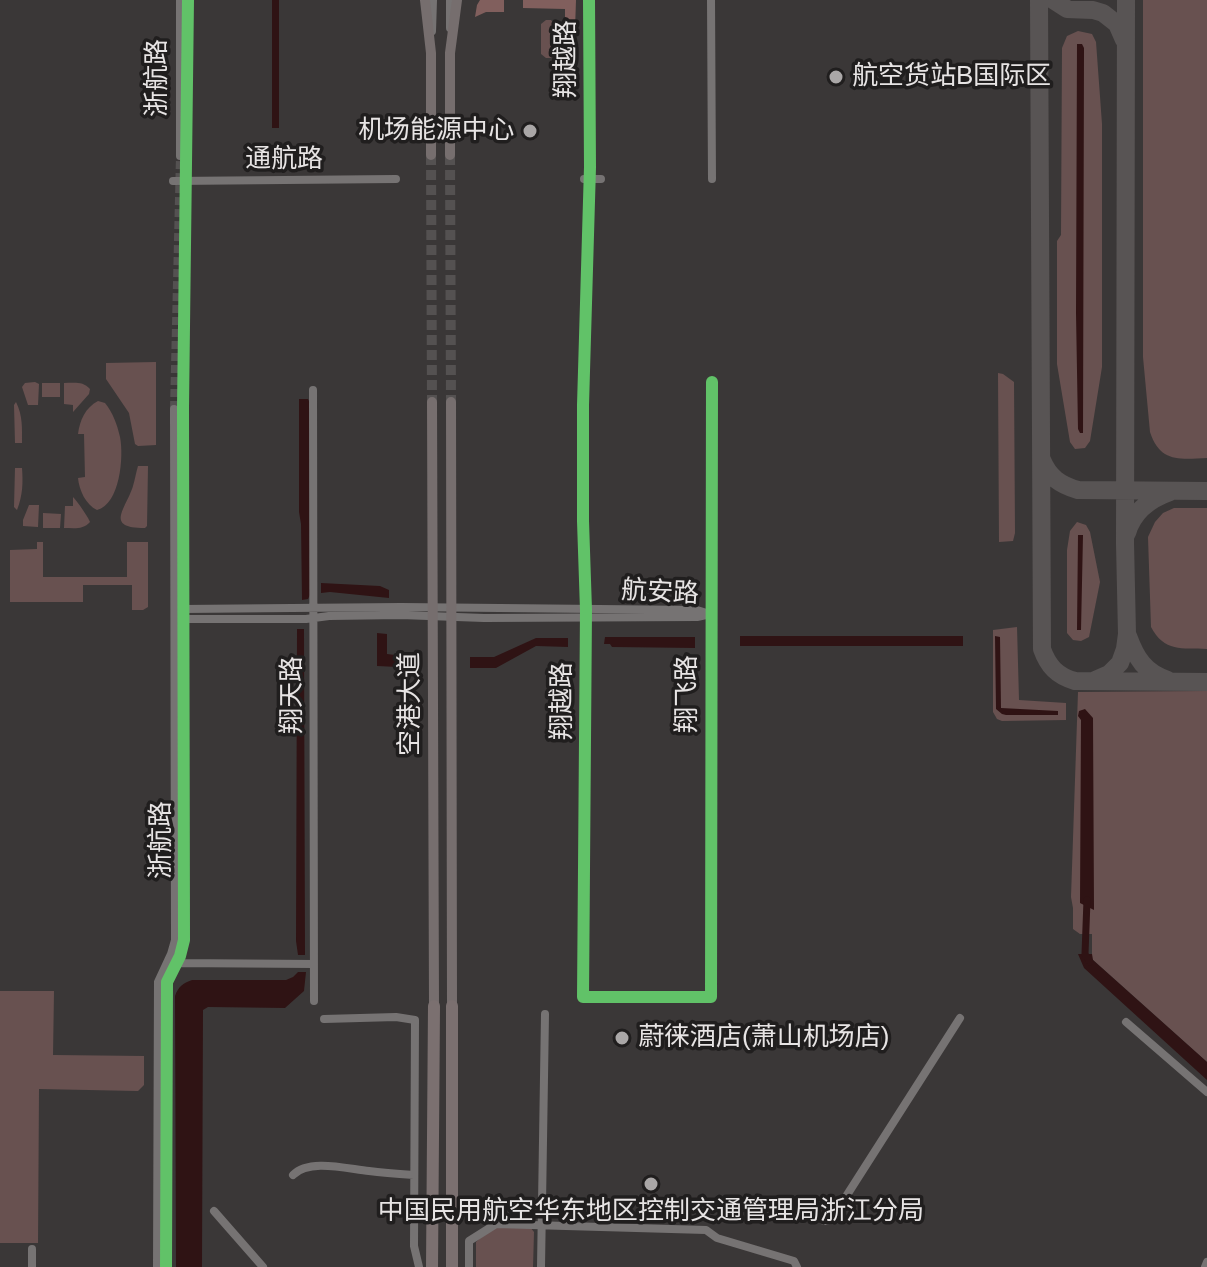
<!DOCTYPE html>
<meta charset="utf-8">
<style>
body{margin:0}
canvas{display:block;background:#3a3737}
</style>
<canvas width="1207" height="1267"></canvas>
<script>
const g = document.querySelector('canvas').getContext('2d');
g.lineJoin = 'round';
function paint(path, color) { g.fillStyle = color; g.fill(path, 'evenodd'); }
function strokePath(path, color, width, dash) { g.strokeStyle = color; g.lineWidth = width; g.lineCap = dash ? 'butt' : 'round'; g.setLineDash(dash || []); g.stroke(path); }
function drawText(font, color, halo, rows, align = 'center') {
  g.font = font + ' Arial,"Noto Sans SC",sans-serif'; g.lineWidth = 7; g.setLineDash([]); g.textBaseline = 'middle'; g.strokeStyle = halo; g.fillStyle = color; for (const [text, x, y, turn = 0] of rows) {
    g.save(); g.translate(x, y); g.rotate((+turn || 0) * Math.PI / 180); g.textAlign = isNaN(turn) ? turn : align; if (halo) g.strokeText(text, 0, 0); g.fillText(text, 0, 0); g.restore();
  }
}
paint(new Path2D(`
 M1143,0h64v458c-27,1 -47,5 -57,-26l-7,-75z
 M546,20h5l4,5v29l-4,4h-5l-5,-4v-30z
 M1078,31l14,3 4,8 6,82v243l-12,74 -5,7 -10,1 -5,-7 -13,-78v-123l4,-6 1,-187 5,-12z
 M156,362v83l-18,1 -3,-2 -6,-31 -23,-34v-16z
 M998,373l5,1 11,8 1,151 -2,8 -14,1z
 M25,383l10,-1 4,2 -1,21h-10l-6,-18z
 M42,383h18v14h-18z
 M64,383c10,0 19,-2 26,6l-1,5 -16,18v-7l-9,-1z
 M98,401l7,2c8,10 12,21 15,34 4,20 0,67 -23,73 -11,-5 -18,-20 -19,-32l7,-1 -1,-43h-6c2,-14 7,-26 20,-33z
 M16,402c7,14 6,27 6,41h-7l-1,-38z
 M138,466h10l-1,60 -2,2c-41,0 -19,-19 -12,-42 2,-7 3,-13 5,-20z
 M15,468h7c1,14 1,27 -5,42l-3,-3z
 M73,497c4,4 16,21 17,25 -7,8 -16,6 -26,6l1,-22h8z
 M29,505h10l-1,22 -15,-1v-6z
 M1174,508h33v141c-25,-1 -43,3 -56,-22l-3,-90 7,-15 8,-9z
 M43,513l18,1 -1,14h-17z
 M1077,522l9,3 4,7 10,50 -11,55 -8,4 -8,-1 -6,-7v-83l3,-19z
 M37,542h6v35h84v-35h21v65l-5,3h-11v-25h-49v17h-73v-52l27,-1z
 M1017,627l2,73 47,3v17l-64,1 -5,-2 -4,-7v-82z
 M1207,691v371l-115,-103v-25h-12l-7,-5v-21l-2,-11 7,-205z
 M0,991h54l-1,64 91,1v29l-6,6 -99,-2 -1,154h-38z
 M497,1227h33l4,5 -1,35h-57v-25l10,-10z`), '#685150');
paint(new Path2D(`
 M480,0h24v12h-18l-11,5 2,-12z
 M523,0h53l-2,59h-7l-2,-2v-48l-42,-1z`), '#815f5d');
paint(new Path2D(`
 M272,0h7v128h-7z
 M1077,44h5l2,4 -1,385h-3l-2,-4 -2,-116z
 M299,399h9l1,2 1,194 -2,4 -6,1 -1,-76 -2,-12z
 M1078,535h5l-2,95h-4z
 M321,583l59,3 9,4v8l-59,-6 -9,1z
 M297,629h7l1,326h-7l-2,-14z
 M377,633l10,1v20l25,3 7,3 -1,8 -41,-2z
 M740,636h223v10h-223z
 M995,636l5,1 1,71 57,3v4h-52l-4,-1 -6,-5z
 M605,637h90v11l-83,-1 -2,-3h-6z
 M536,638h32v9l-32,-1 -40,22h-26v-11h24z
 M1085,709l8,9 1,192 -14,-7 1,-183 -3,-4 1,-5z
 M1078,954h14l1,6 114,102v18l-123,-112z
 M298,972h8l-2,19 -19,17 -77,-1 -5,3 -1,257h-26l-1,-271c3,-9 8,-13 17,-16h94l7,-3z`), '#2f1314');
strokePath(new Path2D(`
 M1087,900l-2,54 5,8`), '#2f1314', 7);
strokePath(new Path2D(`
 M1039,0l3,649c6,17 15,27 33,32l132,1
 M1053,0l14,9 26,1 10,3 14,11 7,16
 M1042,460c7,17 18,25 36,30l129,1
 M1127,533c6,-21 23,-34 43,-41
 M1128,636c8,22 17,37 40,44
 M1093,681l16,-7 11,-11 5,-14 2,-15 -2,-91 1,-543`), '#585454', 18);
strokePath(new Path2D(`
 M583,405l7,-238
 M183,408l4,-252
 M174,409l6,-253`), '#545151', 8, [8, 4]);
strokePath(new Path2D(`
 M431,155l1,247
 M450,155l1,247`), '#545151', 10, [10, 5]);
strokePath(new Path2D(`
 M589,0l1,167
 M711,0l1,179
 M450,28v-28
 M432,31l1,-31
 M180,156v-156
 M187,156l1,-156
 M584,179h17
 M173,181l223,-2
 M313,390l1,611
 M583,405v116l3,89 -3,387h128l1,-615
 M180,611l3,-2 218,-2 296,3 13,4
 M180,617l4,2h122l23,-3 72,-1 83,3 213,-1 14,-3
 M175,963l139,1
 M324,1019l72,-2 19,3 -1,226 5,21
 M1126,1022l81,70
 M293,1175c16,-17 55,-6 76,-4 15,2 30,3 45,4
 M214,1211l49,56
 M824,1221l7,-1 129,-202
 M32,1267v-18
 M157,1267l1,-285 13,-28 4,-14 -1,-531
 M166,1267l1,-285 13,-26 4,-16 -1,-532
 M469,1267v-26l27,-17 210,6 11,8 77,23 3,6
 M541,1267l4,-253
 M1205,1267l2,-5`), '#767373', 8);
strokePath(new Path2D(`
 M425,0l6,53v102
 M450,155v-102l7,-53
 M432,402l2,604
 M451,402l1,604`), '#766e6e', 10);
strokePath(new Path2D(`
 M432,1267l2,-261
 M452,1267v-261`), '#7b7070', 12);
strokePath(new Path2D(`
 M589,0l1,167 -7,238v116l3,89 -3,387h128l1,-615
 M166,1267l1,-285 13,-26 4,-16 -1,-532 5,-408`), '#61c268', 12);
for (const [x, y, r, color] of [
 [836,77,8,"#aaa7a7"],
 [530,131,8,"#aaa7a7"],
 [622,1038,8,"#aaa7a7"],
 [651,1184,8,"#aaa7a7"]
]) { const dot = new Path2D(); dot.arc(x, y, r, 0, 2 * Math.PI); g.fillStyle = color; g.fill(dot); strokePath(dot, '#201e1e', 3); }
drawText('26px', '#e7e4e4', '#201e1e', [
 ["翔越路",567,59,-90],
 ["浙航路",158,78,-90],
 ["通航路",284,160],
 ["航安路",660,593,3],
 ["翔飞路",688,694,-90],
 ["翔天路",293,695,-90],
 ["翔越路",563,701,-90],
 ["空港大道",411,704,-90],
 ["浙航路",162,840,-90]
]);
drawText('26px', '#e7e4e4', '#201e1e', [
 ["航空货站B国际区",852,77],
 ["机场能源中心",514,131,"right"],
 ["蔚徕酒店(萧山机场店)",638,1038],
 ["中国民用航空华东地区控制交通管理局浙江分局",651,1212,"center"]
], 'left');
</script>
